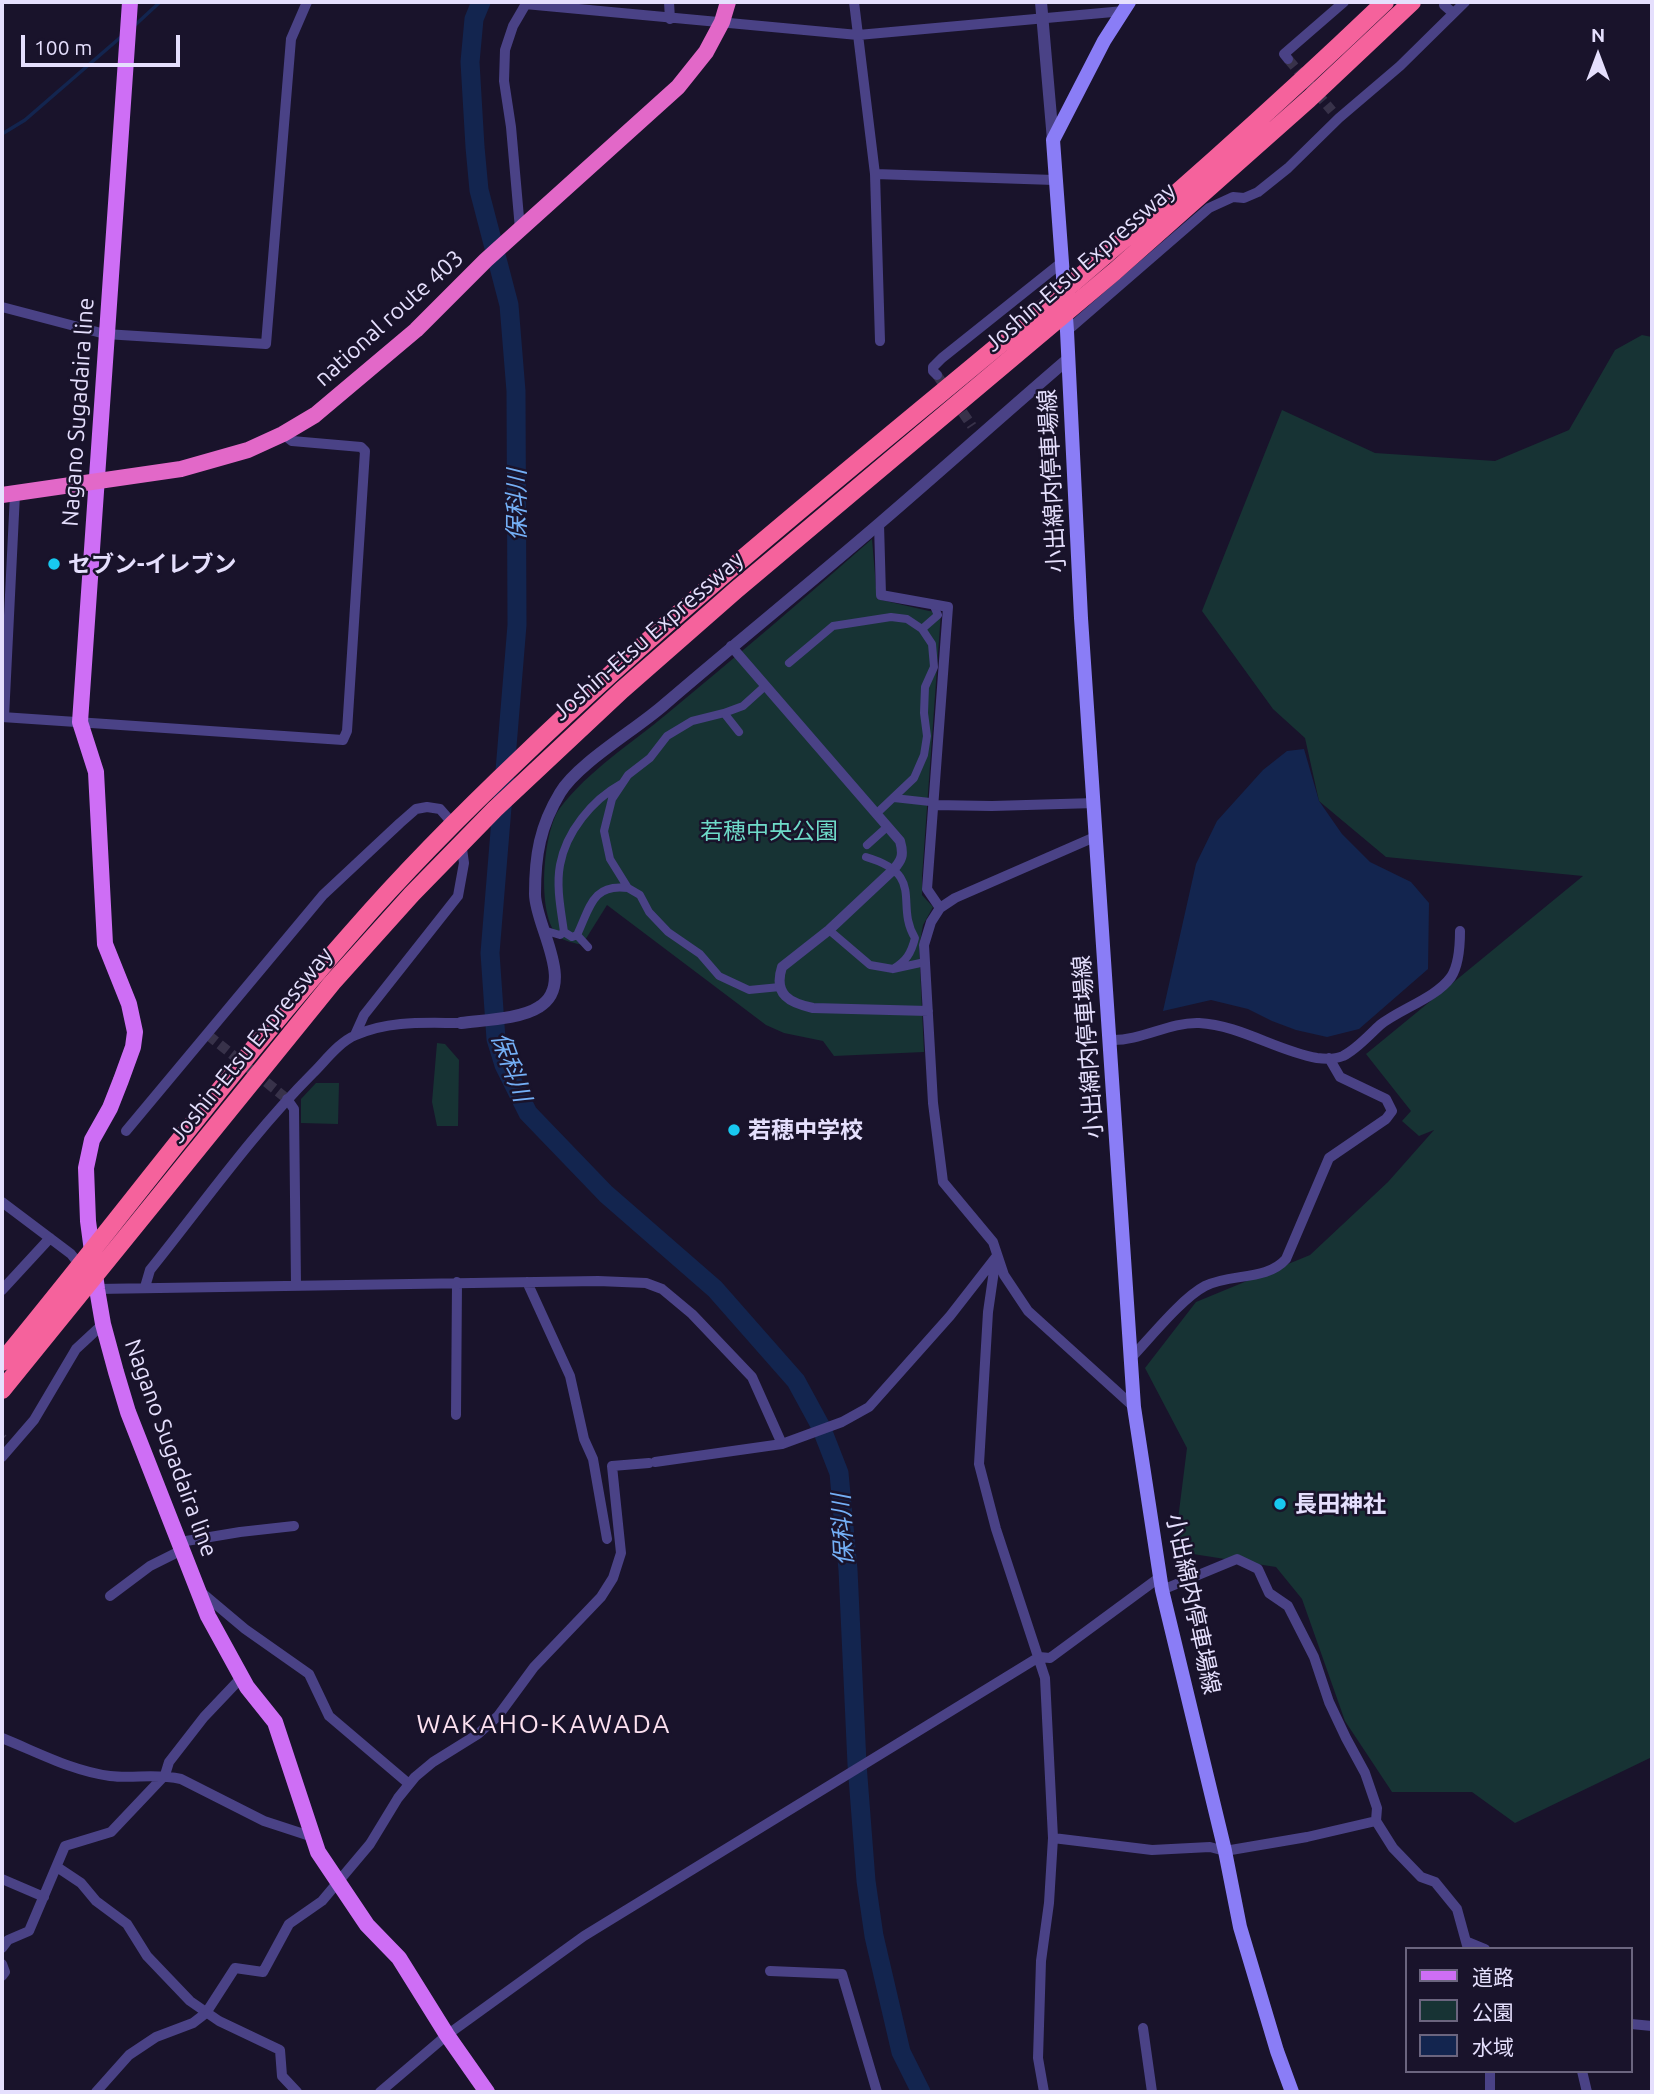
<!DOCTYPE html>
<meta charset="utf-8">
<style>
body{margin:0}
#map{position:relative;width:1654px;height:2094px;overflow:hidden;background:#19132b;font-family:Ubuntu,"Noto Sans JP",sans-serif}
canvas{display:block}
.frame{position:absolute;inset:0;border:4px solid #e5dffd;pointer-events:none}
.legend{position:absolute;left:1405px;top:1947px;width:228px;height:126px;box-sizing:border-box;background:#19132b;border:2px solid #6b657f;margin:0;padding:9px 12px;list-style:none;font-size:21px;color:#e5dffd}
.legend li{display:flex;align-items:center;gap:14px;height:35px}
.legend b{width:35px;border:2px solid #6b657f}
.north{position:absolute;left:1563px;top:21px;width:70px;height:70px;-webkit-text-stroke:5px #19132b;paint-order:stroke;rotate:0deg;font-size:19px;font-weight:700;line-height:28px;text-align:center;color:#e5dffd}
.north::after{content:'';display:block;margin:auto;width:24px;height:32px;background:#e5dffd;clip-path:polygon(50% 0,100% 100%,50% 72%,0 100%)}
.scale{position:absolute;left:21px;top:35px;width:159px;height:32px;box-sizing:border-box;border:4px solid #e5dffd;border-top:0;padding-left:9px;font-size:21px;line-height:24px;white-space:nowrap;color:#e5dffd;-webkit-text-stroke:5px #19132b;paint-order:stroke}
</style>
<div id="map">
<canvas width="1654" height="2094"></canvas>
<div class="frame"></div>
<ul class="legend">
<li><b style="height:9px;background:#ce6ef5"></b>道路</li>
<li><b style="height:19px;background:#173334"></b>公園</li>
<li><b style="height:19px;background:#13254f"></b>水域</li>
</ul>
<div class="north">N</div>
<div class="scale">100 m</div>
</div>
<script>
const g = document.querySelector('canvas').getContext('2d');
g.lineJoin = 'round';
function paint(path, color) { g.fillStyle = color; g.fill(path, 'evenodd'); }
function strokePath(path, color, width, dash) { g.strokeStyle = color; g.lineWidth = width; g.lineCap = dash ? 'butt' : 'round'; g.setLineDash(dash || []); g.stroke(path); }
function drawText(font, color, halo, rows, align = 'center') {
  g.font = font + ' Ubuntu,"Noto Sans JP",sans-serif'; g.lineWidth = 5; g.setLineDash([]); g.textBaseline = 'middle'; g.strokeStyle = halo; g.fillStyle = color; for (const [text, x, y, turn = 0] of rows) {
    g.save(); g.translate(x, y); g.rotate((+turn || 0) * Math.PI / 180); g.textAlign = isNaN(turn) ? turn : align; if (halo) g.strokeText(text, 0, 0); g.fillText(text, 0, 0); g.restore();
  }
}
paint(new Path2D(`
 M1642,335l10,2v1420l-137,66 -43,-31h-80l-47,-71 -43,-122 -26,-32 -102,-16 13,-103 -42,-80 51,-66 114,-47 78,-73 46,-52 -15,6 -17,-15 9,-10 -45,-57 217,-178 -197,-19 -67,-56 -14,-63 -32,-29 -71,-98 80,-201 93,43 120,8 74,-31 46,-80z
 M872,539l5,60 52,12 12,1 -19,265v18l11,12 -10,18 -4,22 5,105 -90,4 -11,-15 -39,-8 -18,-8 -159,-120 -25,40c-7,-2 -19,-4 -24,-9 -22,-21 -15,-106 2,-128 29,-38 72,-65 108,-95 69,-57 137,-115 204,-174z
 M437,1043l8,1 14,16 -1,66h-21l-5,-24z
 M316,1083h23l-1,41 -37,-1v-24z`), '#173334');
paint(new Path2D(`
 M1304,749l15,52 23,33 28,28 41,20 18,21 -1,66 -69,60 -32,8 -31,-7 -24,-9 -24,-12 -37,-9 -48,11 33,-147 21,-43 46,-51 24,-19z`), '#13254f');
strokePath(new Path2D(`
 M133,27l27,-25
 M2,134l23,-14 97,-84`), '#13254f', 3.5);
strokePath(new Path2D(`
 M481,2l-7,17 -4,43 5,85 4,43 30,115 7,86 1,234 -27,328 6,86 8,26 24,48 78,81 109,95 81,92 25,46 18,46 9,97 9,194 9,117 8,55 27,116 20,40`), '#13254f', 19);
strokePath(new Path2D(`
 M1288,59l44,52
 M937,375l35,51
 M208,1035l79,64
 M2,1438l1,1`), '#38324a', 10, [10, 5]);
strokePath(new Path2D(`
 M922,629l16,-14 -5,-11
 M789,663l44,-37 58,-9 16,2 15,10 10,15 2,23 -9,20 -1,26 3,23 -3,19 -10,23 -38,36
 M764,687l-21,19 -19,7 -32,8 -25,15 -17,22 -22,17 -16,24 -8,32 6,28 18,29 12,7 9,17 19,20 32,22 19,22 30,14 31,-3
 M724,713l15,19
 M894,798l36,4
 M867,845l20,-18
 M866,857c61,18 28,47 49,81 -4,16 -9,23 -22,31
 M543,930l17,5 4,-3c-3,-22 -8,-45 -4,-67 6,-33 32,-65 61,-81
 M829,930l41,35 23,4 32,-7
 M564,932l8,5 5,-2c13,-27 15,-52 51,-47
 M577,935l11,12`), '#4a4286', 8);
strokePath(new Path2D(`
 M669,2l1,17
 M854,2l21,172 179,6
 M525,4l333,31 266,-24
 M1444,5l9,8
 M1288,59l-4,-5 60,-52
 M875,174l5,167
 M520,229l-9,-102 -7,-46 1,-31 8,-24 14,-24
 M2,307l103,27 161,10 25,-305 16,-37
 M1067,331l142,-123 24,-11 11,1 14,-6 30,-24 51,-50 61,-52 65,-64
 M937,375l-4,-4v-4l9,-9 119,-95
 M879,524l2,71 67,12 -21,282 13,19
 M731,646l169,195c4,14 2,19 -7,29l-64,60 -47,37c-9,28 8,36 31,41l115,3
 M2,717l341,23 4,-9 18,-280 -4,-4 -69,-6 -9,-7
 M4,717l11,-223
 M934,805l58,1 103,-3
 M1097,836l-142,62 -15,10 -9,14 -7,23 9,158 10,79 50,60 11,33 24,36 106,96
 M355,1035l9,-20 94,-119 6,-33 -3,-21
 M1111,1040c30,1 58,-18 88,-17 41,2 78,28 118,35 8,1 19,1 26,-2 14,-7 26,-21 37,-31 20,-16 56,-27 71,-48 8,-12 9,-32 9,-46
 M287,1099l7,10 2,176
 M126,1131l197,-236 77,-72 16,-14 11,-2 13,2 14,16
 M2,1202l69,52 11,14
 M996,1257l-8,55 -9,152 17,65 49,149 8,160 -4,65 -8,58 -3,97 6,34
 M527,1282l43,94 14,63 9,20 14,80
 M95,1286l2,3 501,-8 48,2 16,6 30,25 60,63 30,67
 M145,1287l5,-17c53,-66 103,-137 163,-197 13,-13 26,-31 43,-38 34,-15 70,-12 105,-12
 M2,1290l48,-52
 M1131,1358c19,-20 51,-60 74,-72 25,-13 62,-5 81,-27l43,-101 57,-39 6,-8 -6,-12 -46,-22 -11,-19
 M456,1415l1,-133
 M2,1457l32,-37 42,-71 27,-25
 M655,1462l127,-18 60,-22 27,-15 81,-91 46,-59
 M180,1542l60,-10 54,-6
 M1162,1590l75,-31 21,10 11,24 19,13 26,51 15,45 17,36 19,35 12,35 -1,13 17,27 28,29 14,5 22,27 11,40
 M201,1592l44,37 64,45 20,42 80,68
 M110,1596l40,-30 32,-16
 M2,1738c35,14 70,33 108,38 24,3 44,-3 71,3l83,42 49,16
 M1053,1838l99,12 58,-3 15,4 82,-14 69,-16
 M57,1867l24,16 15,18 31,23 20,32 43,45 29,20 61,29 2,26 15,16
 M2,1879l42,18
 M1468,1942l17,7
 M2,1948l6,-8 21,-9 36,-85 46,-14 54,-57 4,-13 35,-45 37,-39
 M2,1964l3,8 -3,4
 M770,1971l72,3 35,118
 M1631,2024l21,2
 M1143,2028l9,64
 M1582,2071l5,21
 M96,2092l33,-37 27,-18 37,-14 13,-10 29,-45 28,4 26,-48 33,-23 48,-57 28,-46 17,-21 18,-15 45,-28 20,-18 36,-49 67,-70 12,-19 8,-25 -9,-87 37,-3
 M380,2092l67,-57 137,-99 455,-279 11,1 110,-81
 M1490,2092v-21`), '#4a4286', 10);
strokePath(new Path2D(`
 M1041,2l12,138
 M461,1023c22,-3 60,-4 78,-16 38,-23 -4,-81 -4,-113 0,-39 5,-68 25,-101 18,-30 77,-64 105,-89 71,-61 144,-120 215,-181 63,-54 125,-110 188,-164`), '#4a4286', 12);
strokePath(new Path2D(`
 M1129,2l-25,39 -51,99 14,191 14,287 53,789 28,183 63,261 15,76 37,124 15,41`), '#8a7df6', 14);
strokePath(new Path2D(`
 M130,2l-50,720 16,50 9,172 24,60 6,28 -2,15 -12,33 -11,28 -18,32 -6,28 2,53 9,68 6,35 13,48 12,40 80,204 39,71 28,35 43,130 49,73 32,33 48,77 40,57`), '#ce6ef5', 16);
strokePath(new Path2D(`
 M2,495l179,-26 67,-19 35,-16 32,-19 101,-85 70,-70 192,-173 28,-35 16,-30 6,-20`), '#e268c8', 16);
strokePath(new Path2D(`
 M2,1362c118,-143 229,-293 352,-432 53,-61 111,-119 170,-175 162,-156 339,-296 511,-440 120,-101 237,-205 350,-313
 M2,1390l330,-407 80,-89 83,-85 127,-119 114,-100 378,-318 195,-173 103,-97`), '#f5629c', 18);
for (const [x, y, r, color] of [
 [54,564,7,"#18c8f0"],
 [734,1130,7,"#18c8f0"],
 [1280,1504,7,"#18c8f0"]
]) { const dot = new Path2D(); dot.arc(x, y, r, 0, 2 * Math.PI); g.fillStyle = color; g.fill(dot); strokePath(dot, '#19132b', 2.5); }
drawText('23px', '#e5dffd', '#19132b', [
 ["Joshin-Etsu Expressway",1080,267,-41],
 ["national route 403",389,318,-42],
 ["Nagano Sugadaira line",78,412,-86],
 ["小出綿内停車場線",1052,481,-93],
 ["Joshin-Etsu Expressway",648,636,-41],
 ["Joshin-Etsu Expressway",251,1045,-51],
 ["小出綿内停車場線",1088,1047,-94],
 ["Nagano Sugadaira line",171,1448,70],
 ["小出綿内停車場線",1193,1604,78]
]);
drawText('bold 23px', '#e5dffd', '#19132b', [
 ["セブン-イレブン",68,564],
 ["若穂中学校",748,1130],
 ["長田神社",1294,1504]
], 'left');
drawText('23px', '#6edac8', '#19132b', [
 ["若穂中央公園",769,831]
]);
drawText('italic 24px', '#74aff6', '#19132b', [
 ["保科川",517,505,-90],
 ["保科川",511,1067,70],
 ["保科川",843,1530,-93]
]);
g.letterSpacing = '2px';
drawText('26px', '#fde1f0', '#19132b', [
 ["WAKAHO-KAWADA",544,1724]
]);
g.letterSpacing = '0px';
</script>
